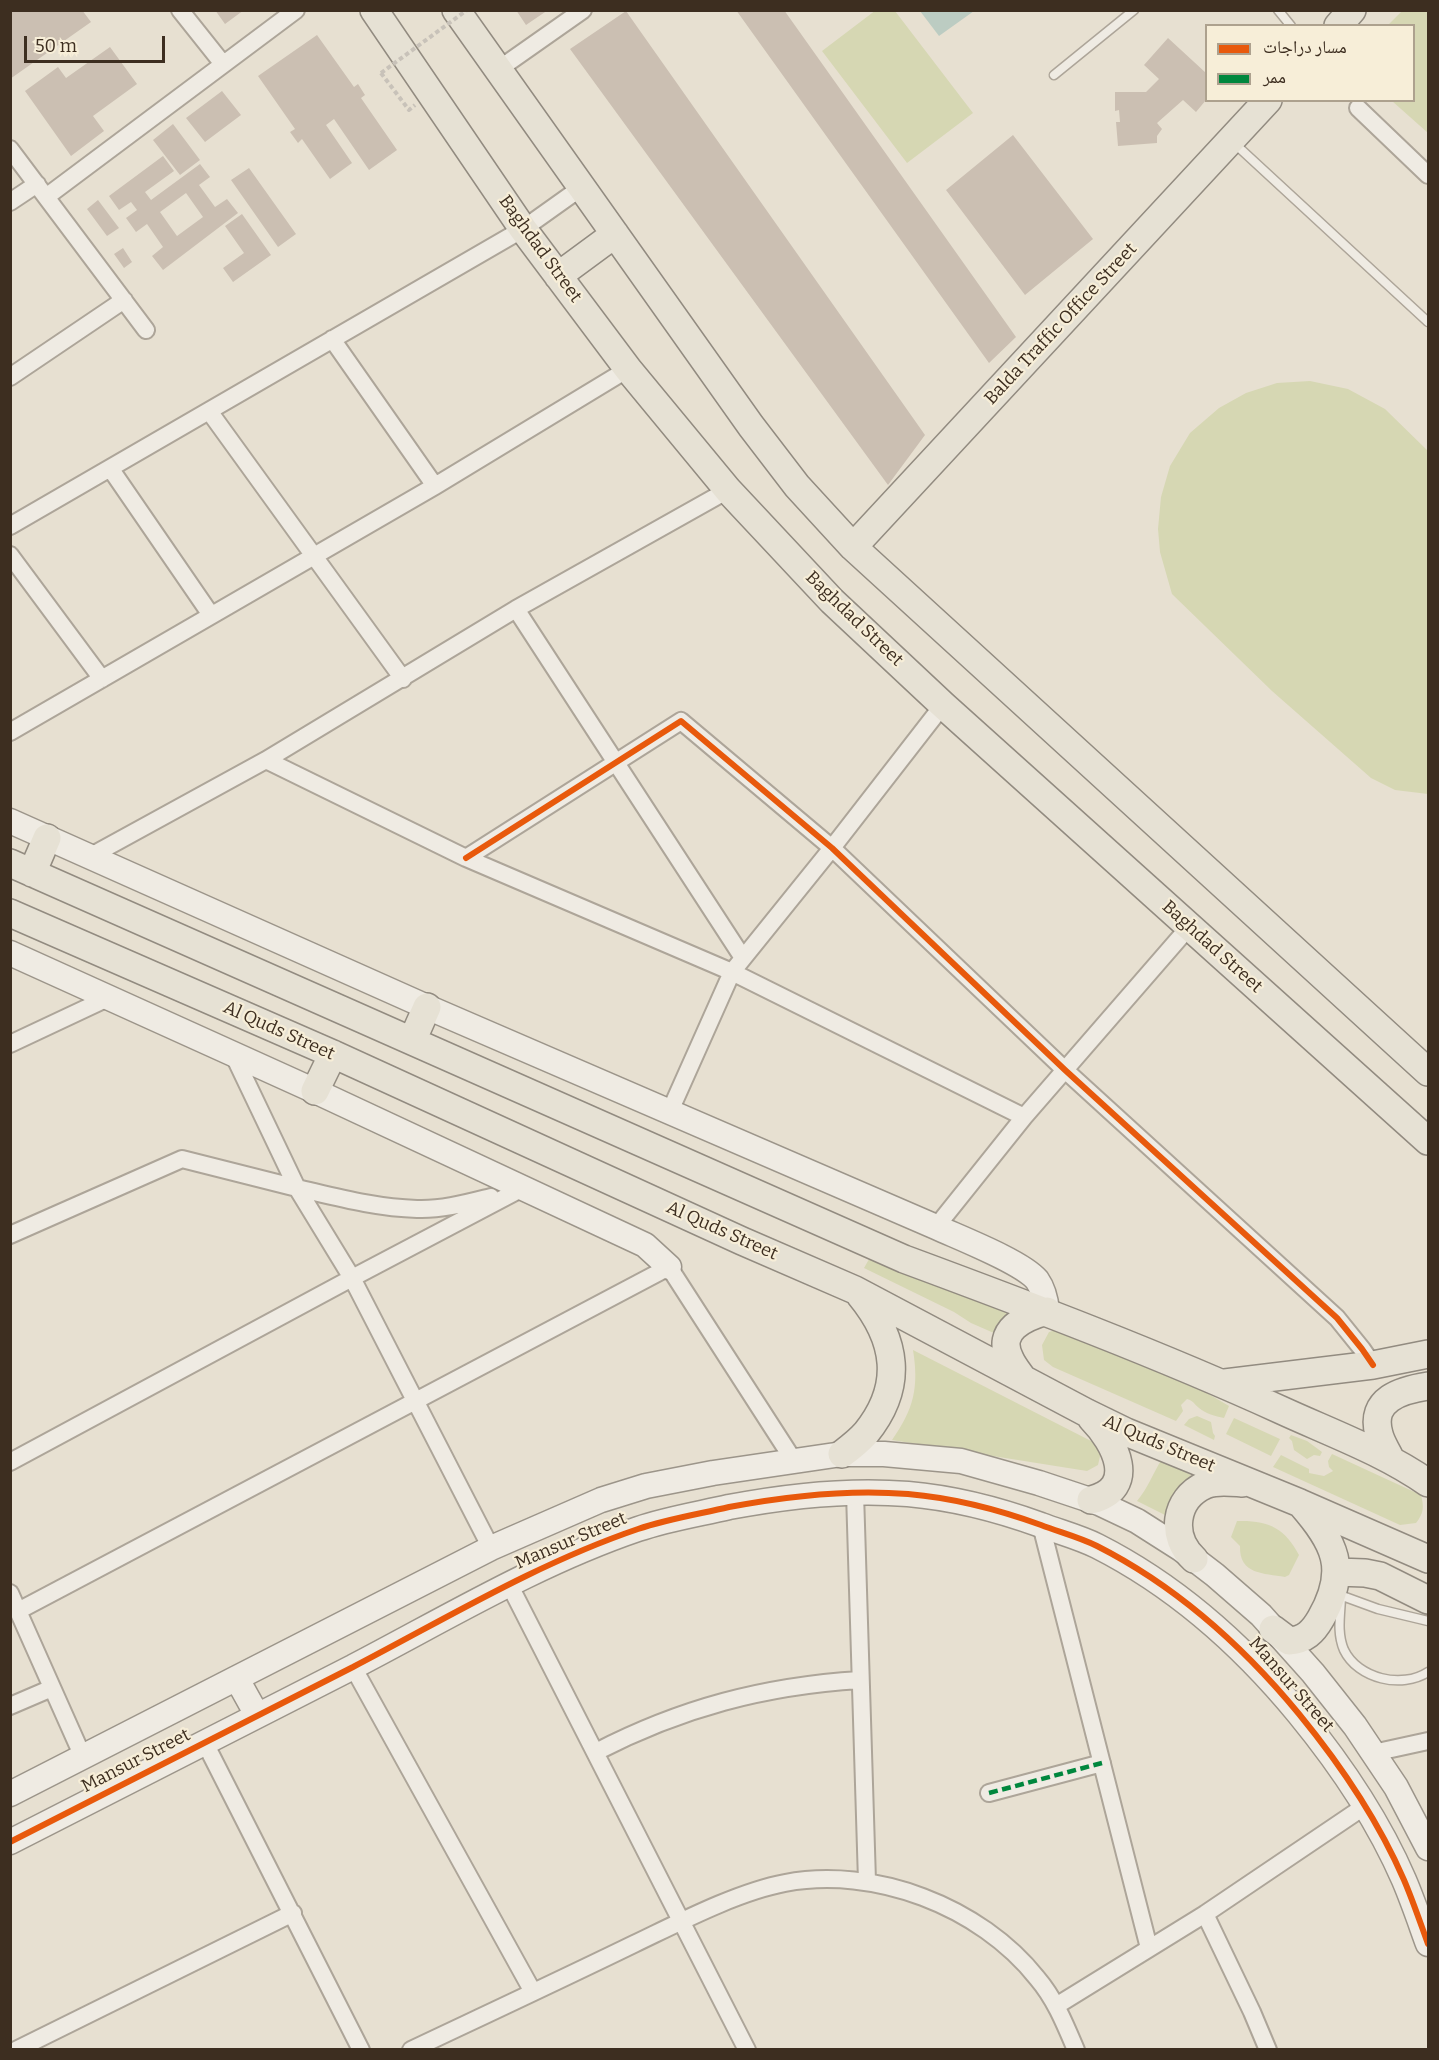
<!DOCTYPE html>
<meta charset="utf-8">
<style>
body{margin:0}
#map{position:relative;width:1439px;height:2060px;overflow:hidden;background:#e7e0d1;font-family:Bitter,"Noto Naskh Arabic",serif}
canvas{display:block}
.frame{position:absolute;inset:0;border:12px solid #3d2e20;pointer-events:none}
.legend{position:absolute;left:1205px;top:24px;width:210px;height:78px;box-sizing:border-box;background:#f7eed8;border:2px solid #ada18e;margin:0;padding:8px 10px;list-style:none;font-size:18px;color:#3d2e20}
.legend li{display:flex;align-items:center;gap:12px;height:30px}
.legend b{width:30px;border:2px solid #ada18e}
.scale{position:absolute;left:24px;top:36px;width:141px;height:27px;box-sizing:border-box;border:3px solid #3d2e20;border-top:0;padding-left:8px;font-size:18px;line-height:21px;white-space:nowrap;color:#3d2e20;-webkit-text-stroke:4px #f7eed8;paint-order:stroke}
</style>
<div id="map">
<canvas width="1439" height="2060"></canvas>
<div class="frame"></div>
<ul class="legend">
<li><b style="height:8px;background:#e8590c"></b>مسار دراجات</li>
<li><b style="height:8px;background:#00873e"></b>ممر</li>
</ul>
<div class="scale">50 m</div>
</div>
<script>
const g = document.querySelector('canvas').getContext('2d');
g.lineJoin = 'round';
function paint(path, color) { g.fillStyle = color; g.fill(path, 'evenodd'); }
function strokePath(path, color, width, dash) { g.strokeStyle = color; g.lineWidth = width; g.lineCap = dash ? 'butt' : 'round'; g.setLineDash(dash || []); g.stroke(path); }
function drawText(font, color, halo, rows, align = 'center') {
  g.font = font + ' Bitter,serif'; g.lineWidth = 4.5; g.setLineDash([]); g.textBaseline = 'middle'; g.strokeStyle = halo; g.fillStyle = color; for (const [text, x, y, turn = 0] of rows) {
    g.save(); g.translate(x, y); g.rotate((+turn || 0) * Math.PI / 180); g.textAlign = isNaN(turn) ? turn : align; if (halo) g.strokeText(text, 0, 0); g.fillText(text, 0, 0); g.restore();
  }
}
paint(new Path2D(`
 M876,10l19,1 78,102 -66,50 -85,-112z
 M1403,10l25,1v122l-36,-32 22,-1v-74l-26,-1z
 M1310,381l38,8 37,20 43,42v343l-33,-4 -24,-12 -99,-87 -100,-97 -12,-42 -2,-23 3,-32 9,-31 20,-33 29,-25 27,-15 31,-10z
 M872,1254l140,59 -9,24 -32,-14 -17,-11 -90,-44z
 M1056,1330h11l133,59 29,17 -5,12c-9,-2 -18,-4 -25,-10 -5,-4 -5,-7 -12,-9l-6,6 2,6 -7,10 -123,-54 -9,-7 -2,-15 7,-13z
 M913,1350l180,92 8,10 -3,13 -11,6 -195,-31c22,-31 27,-53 21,-90z
 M1197,1416l14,6 2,11 2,3 -1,4 -30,-15 5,-6z
 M1234,1418l46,21 -9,17 -45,-22z
 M1291,1435l16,6 15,11 -2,4 -6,-1 -7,4 -13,-9 -2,-9 -3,-3z
 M1332,1454l89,41c3,12 3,18 -5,28l-16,2 -127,-58 8,-12 28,14v4l15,3 9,-5 -4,-4 -1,-6z
 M1162,1459l29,16 -14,21 -10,20 -30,-15c11,-13 16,-28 25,-42z
 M1237,1521c31,-1 48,7 62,34l-10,20 -4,2c-21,-4 -46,-2 -45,-31l-9,-9z`), '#d6d7b3');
paint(new Path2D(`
 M920,11h54l-35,25z`), '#bcccc2');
paint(new Path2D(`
 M10,10h72l9,12 -81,57z
 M215,10h29l-19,14z
 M516,10h32l-22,15z
 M736,10h48l232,327 -27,26z
 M626,11l299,424 -37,50 -318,-436z
 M317,35l37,52 4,-3 7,11 -4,3 36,52 -28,20 -35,-51 -8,6 26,38 -22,16 -28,-40 -4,4 -8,-11 5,-3 -37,-53z
 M1168,38l38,35v27l-10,12 -13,-12 -26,23 5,6 -5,7v7l-39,3 -2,-24h4l-1,-12 -4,1v-19h31l13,-13 -15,-14z
 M110,47l27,37 -44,32 11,15 -33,25 -46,-65 33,-24 8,11z
 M222,91l19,24 -36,27 -19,-24z
 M173,124l27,36 -20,15 -27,-35z
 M1013,135l80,104 -68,56 -79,-105z
 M163,156l11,15 -29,21 6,8 49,-36 10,13 -11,8 16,22 12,-8 11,14 -75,57 -11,-14 11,-9 -16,-23 -11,8 -10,-14 11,-8 -6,-8 -12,8 -10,-14zM186,193l17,24 -26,19 -17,-24z
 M249,168l47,66 -18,13 -47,-67z
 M98,200l21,28 -12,8 -20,-27z
 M242,214l29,41 -38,27 -10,-14 21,-15 -19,-27z
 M123,248l9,14 -8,6 -10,-14z`), '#cbbfb2');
const lane = new Path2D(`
 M1278,10l13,16
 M1054,75l80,-65
 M1234,143l194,179
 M1337,1594l41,15 50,12
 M1341,1599c-1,17 -4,35 3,51 14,29 58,39 84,22`);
const street = new Path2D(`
 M180,10l43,54
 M499,69l84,-59
 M1358,108l70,67
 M10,149l136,181
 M46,197l250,-187
 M10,202l27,-18
 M332,339l103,147
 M10,377l114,-77
 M209,411l194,268
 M110,468l101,147
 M10,526l513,-297 59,-42
 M10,555l92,124
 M516,609l227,349
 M10,732l425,-246 193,-117
 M266,760l200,98 266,114 292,145
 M89,857l177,-97 250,-151 212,-119
 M466,858l215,-137 151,127 233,222 272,248 25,31 11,16
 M10,1044l100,-47
 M234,1056l63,132c39,9 79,20 120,21 25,1 50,-6 74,-12
 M670,1111l62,-139 100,-124 111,-143
 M936,1227l88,-110 165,-190
 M10,1235l172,-76 115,29 55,90 139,270
 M10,1462l342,-184 169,-89
 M855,1493l12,388
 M1041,1525l108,423
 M509,1584l238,466
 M10,1593l73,164
 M18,1611l651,-344 125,194
 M353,1667l180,325
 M10,1706l42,-18
 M205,1743l156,307
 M596,1752c85,-44 168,-66 264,-72
 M1373,1753l55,-12
 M989,1793l113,-30
 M1205,1914l47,98 16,38
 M1056,2006l149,-92 160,-108
 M16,2050l277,-137
 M411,2050c74,-35 149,-70 223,-106 44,-21 103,-52 151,-61 89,-17 195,23 252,95 18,21 28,46 39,72`);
const secondary = new Path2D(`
 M10,821l417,186 509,220c24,11 86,35 101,53 7,10 9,20 10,31
 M10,953l305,138 330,154 24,22
 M237,1679l20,36
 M10,1794l481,-246 110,-48 45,-14 67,-13 129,-19h42l77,7 78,22 60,20 38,18 44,28 34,26 46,40 52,58 42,53 41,61 32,61
 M10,1842c115,-59 229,-117 343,-175 94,-49 185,-104 285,-138 29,-10 61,-15 91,-22 58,-11 120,-18 179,-13 46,4 89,15 133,31 18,7 38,12 56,21 79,40 146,100 202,168 41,50 79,106 105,166 9,21 16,42 24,64`);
const primary = new Path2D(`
 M374,10l149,219 105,140 100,121 104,111 111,104 485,436
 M456,10l295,416 46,60 56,61 575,525
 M1338,26l14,-16
 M558,276l57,-42
 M853,547l415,-447
 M10,863l894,396c127,47 254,95 377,151 50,23 103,42 147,73
 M32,873l15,-35
 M10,913l323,141 409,187 113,49 232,123 39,19 174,71 128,56
 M412,1041l15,-34
 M315,1091l18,-37
 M1023,1379c-4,-6 -10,-13 -13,-20 -15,-29 15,-42 37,-48
 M1225,1383l148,-18 55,-11
 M842,1454c8,-6 17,-13 24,-21 38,-47 31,-93 -6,-138
 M1391,1460c-4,-9 -10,-17 -12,-26 -10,-35 23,-44 49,-48
 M1091,1500c48,-12 24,-58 1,-81
 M1194,1559c-24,-22 -20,-60 11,-74 11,-5 25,-3 37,-2
 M1337,1572l28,1 15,3 48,24
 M1273,1629l16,12c16,-1 24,-9 32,-23 28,-49 14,-75 -20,-114`);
strokePath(lane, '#ada599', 11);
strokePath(street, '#ada599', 20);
strokePath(secondary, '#9c958a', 27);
strokePath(primary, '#928b80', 30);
strokePath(new Path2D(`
 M381,73l28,37 6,-5`), '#c8c2b9', 4, [4.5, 3]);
strokePath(lane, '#efebe3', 8);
strokePath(street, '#efebe3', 16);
strokePath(secondary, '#efebe3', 24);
strokePath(primary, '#e6e1d4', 27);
strokePath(new Path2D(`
 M381,73l86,-63`), '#c8c2b9', 4, [4.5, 3]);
strokePath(new Path2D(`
 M989,1793l113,-30`), '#00873e', 4.5, [9, 4.5]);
strokePath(new Path2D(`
 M466,858l215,-137 151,127 233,222 272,248 25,31 11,16
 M10,1842c115,-59 229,-117 343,-175 94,-49 185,-104 285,-138 29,-10 61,-15 91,-22 58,-11 120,-18 179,-13 46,4 89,15 133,31 18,7 38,12 56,21 79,40 146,100 202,168 41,50 79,106 105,166 9,21 16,42 24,64`), '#e8590c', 6);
drawText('18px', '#3d2e20', '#f7eed8', [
 ["Baghdad Street",540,249,54],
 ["Balda Traffic Office Street",1061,324,-47],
 ["Baghdad Street",854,619,44],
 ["Baghdad Street",1212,947,42],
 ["Al Quds Street",279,1031,24],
 ["Al Quds Street",722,1231,24],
 ["Al Quds Street",1159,1444,23],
 ["Mansur Street",571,1541,-23],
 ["Mansur Street",1291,1685,49],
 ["Mansur Street",136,1761,-27]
]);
</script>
